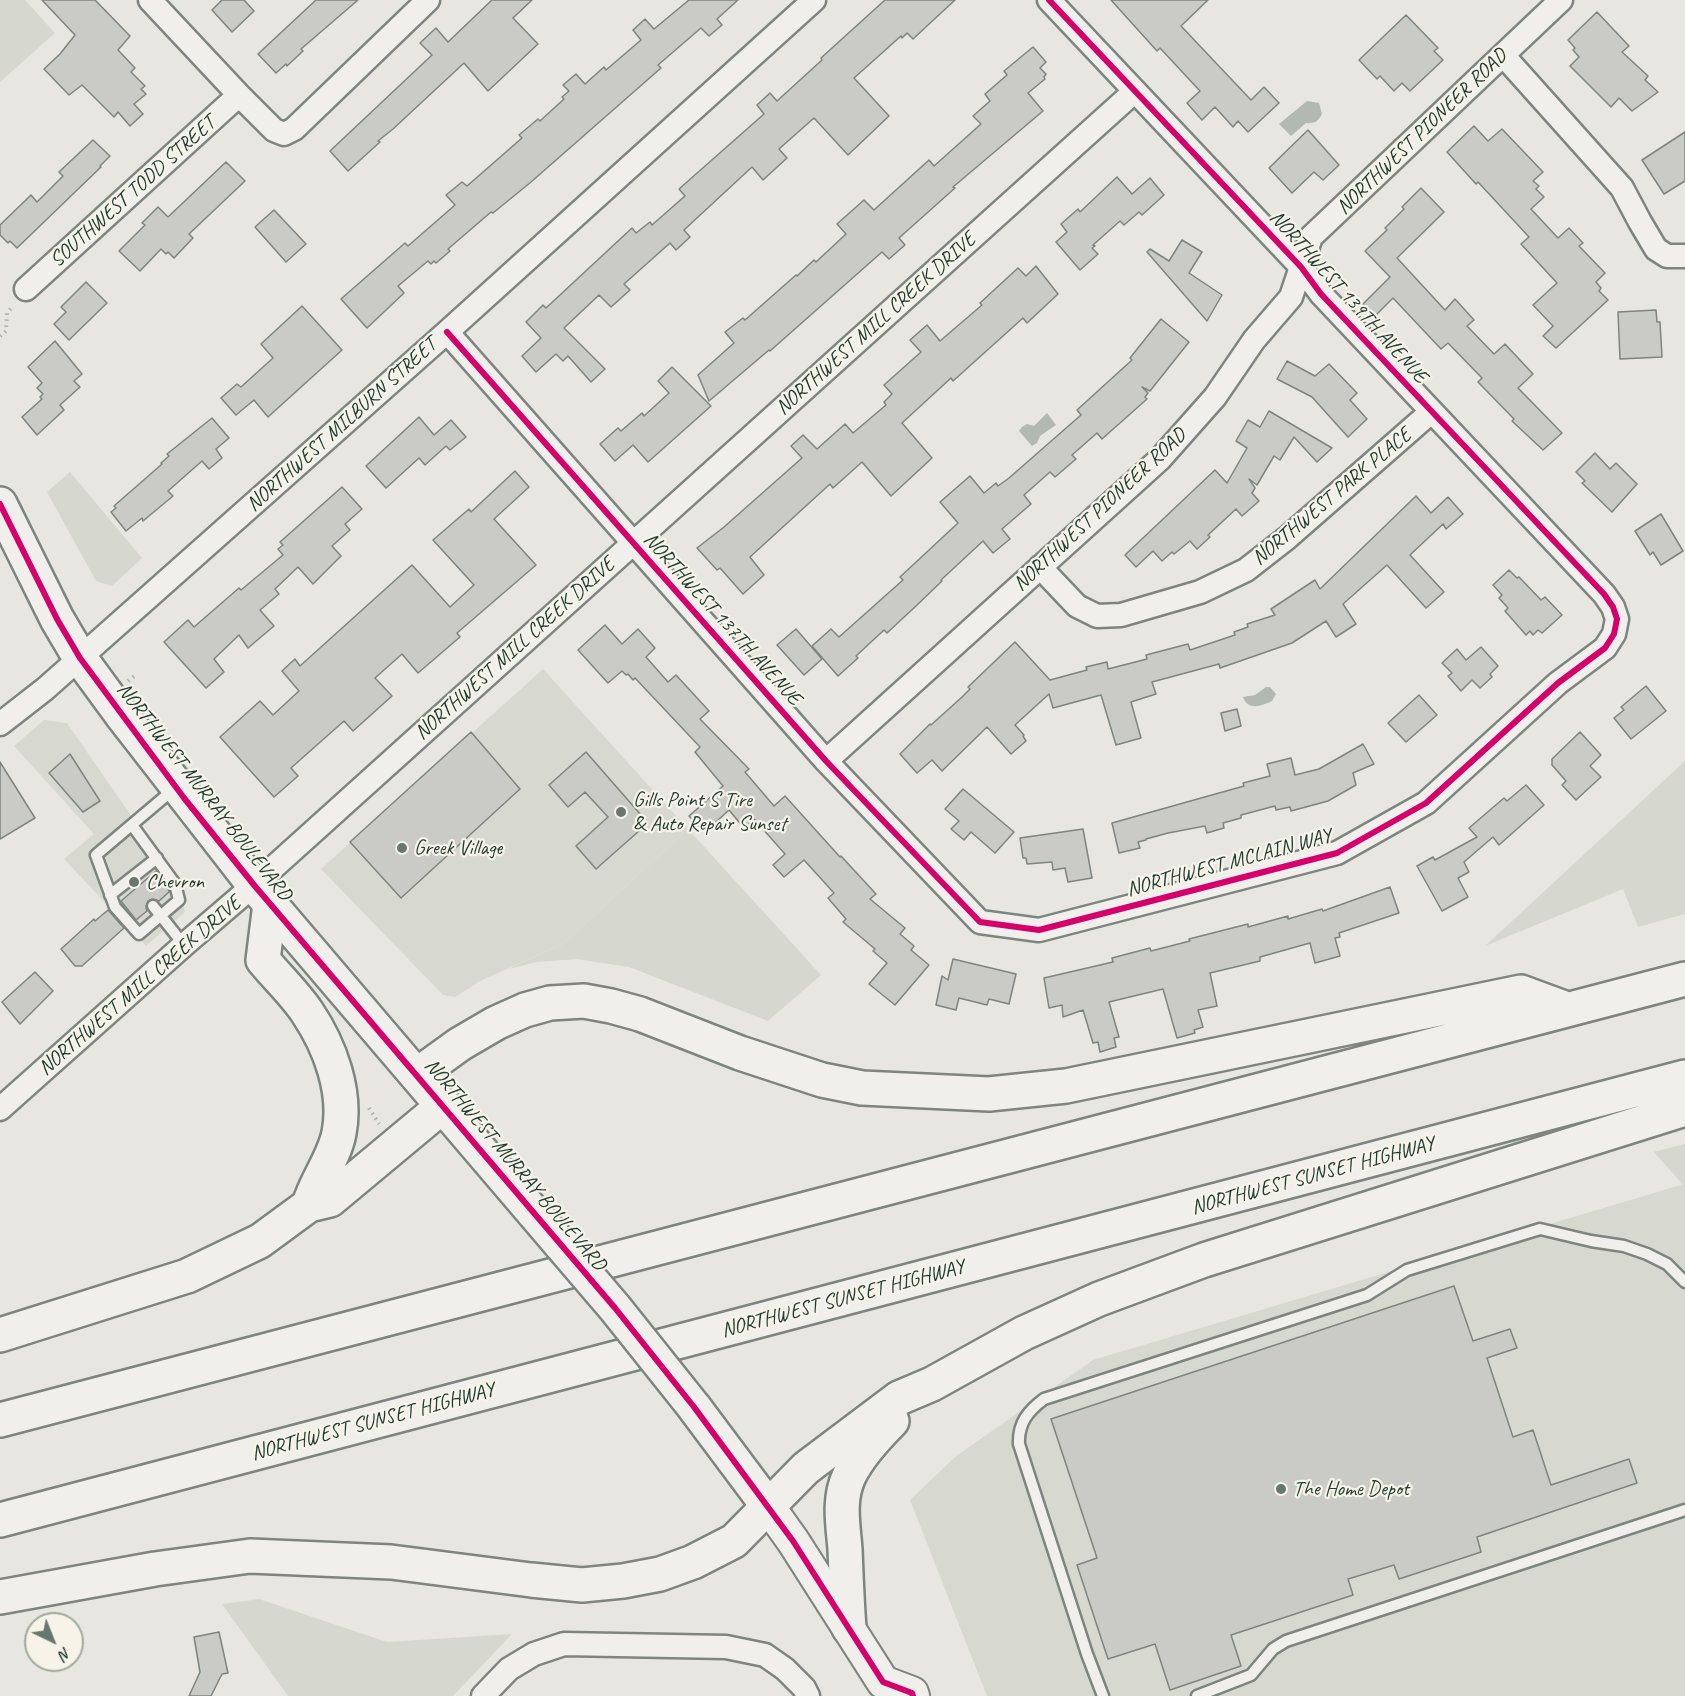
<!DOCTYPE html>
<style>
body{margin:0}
#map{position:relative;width:1685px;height:1696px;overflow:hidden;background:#e7e6e0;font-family:Caveat,sans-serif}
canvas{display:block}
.north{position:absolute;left:24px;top:1612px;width:60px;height:60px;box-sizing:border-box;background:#f7f3e8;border:2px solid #a1aaa0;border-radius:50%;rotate:137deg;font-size:16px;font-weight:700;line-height:24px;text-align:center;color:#1f3d34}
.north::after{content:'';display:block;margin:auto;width:21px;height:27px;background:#657870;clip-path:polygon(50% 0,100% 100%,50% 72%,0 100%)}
</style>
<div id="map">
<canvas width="1685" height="1696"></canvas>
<div class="north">N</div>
</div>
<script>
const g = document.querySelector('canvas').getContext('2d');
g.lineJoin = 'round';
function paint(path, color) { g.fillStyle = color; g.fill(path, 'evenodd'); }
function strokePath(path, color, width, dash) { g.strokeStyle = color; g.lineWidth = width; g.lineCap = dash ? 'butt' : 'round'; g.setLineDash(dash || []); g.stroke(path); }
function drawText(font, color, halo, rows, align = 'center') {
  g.font = font + ' Caveat,sans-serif'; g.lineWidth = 4.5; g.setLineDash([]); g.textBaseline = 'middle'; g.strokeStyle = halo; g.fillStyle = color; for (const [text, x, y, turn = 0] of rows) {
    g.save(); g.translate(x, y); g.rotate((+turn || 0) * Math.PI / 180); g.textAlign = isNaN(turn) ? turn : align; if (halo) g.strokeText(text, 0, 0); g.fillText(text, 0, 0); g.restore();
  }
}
paint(new Path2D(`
 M543,669l145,160 -125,115 -83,37 -25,16 -12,-2 -122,-126z
 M44,720l23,3 112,162 6,27 -39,34 -82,-87 30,-25 -80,-88z
 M1685,1144v552h-698l-77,-196 45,-43 138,-97 591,-176 -30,-32z`), '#d7d9d0');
paint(new Path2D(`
 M0,0h25l30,33 -55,49z
 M70,472l72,86 -30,28 -16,-5 -49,-89z
 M1685,761v153l-47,13 -15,-38 -138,57z
 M688,829l133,146 -53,46 -139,-54 -52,-8 -40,3 -29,7 55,-25z
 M1685,1144v43l-31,-35z
 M259,1599l128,43 125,-8 -59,62h-165l-66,-92z`), '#d6d8cf');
paint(new Path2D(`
 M1307,101l12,2 3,11c-4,7 -7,10 -16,9l-15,13 -12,-12z
 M1047,413l9,12 -16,11 -3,7 -5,3 -13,-15 3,-4 5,-3 7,2z
 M1266,687h4l6,7 -4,7c-11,5 -24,10 -29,-4l12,-2z`), '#b2b9b0');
const building = new Path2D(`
 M42,0h53l35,36 -12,14 17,18 -4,4 14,14 -4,3 5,5 -12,10 9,10 -13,12 -12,-14 -4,5 -32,-32 -13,10 -25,-26 16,-15 15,-19z
 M222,0h22l10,11 -22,21 -20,-22z
 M316,0h42l-57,49 2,2 -16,15 -1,-2 -10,9 -18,-19z
 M492,0h40l-19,18 25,26 -50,47 -24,-28 -71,66 -15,12 2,1 -32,29 -18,-20 102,-96 -12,-12 16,-15 12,14z
 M689,0h49l-21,19 5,6 -13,11 -8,-8 -43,37 3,3 -130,114 -38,31 -2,-1 -43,37 2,2 -14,12 -2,-2 -3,3 -3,-3 -30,25 6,7 -37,35 -26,-29 64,-56 3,3 47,-41 -9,-10 16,-13 5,4 55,-48 -3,-3 19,-16 2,2 24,-22 -2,-2 7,-6 -6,-6 13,-11 9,10 19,-17 2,3 35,-30 -8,-10 12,-11 9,10z
 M885,0h70l-42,39 -6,-6 -5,5 -1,-2 -47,42 35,38 -41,39 -34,-37 -35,31 8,9 -24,22 -11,-13 -68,63 6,7 -14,13 -6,-7 -46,41 6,6 -19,17 -12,-12 -35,33 41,41 -14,13 -23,-26 -5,5 -7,-7 -20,18 -14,-16 19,-18 -15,-16 17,-17 3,3 86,-80 4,5 14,-11 2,3 33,-29 -6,-7 85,-75 -7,-9 13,-12 7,8 45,-41 -1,-2z
 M1111,0h97l-27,26 70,74 13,-13 15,16 -31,29 -10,-11 -5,6 -18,-20 -13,13 -15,-17 13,-12 -40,-43 -3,3z
 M1597,12l32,34 -7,6 26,24 -3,4 13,12 -26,19 -13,-13 -8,9 -41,-41 9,-9 -6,-7 2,-2 -7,-8z
 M1406,15l32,33 -4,3 9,9 -33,31 -8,-8 -8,8 -14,-15 -3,3 -18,-19z
 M1033,47l13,15 -6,6 6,6 -2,3 1,2 -17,14 15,18 -90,76 2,1 -56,50 6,7 -16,14 -7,-7 -112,99 -1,-1 -60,51 -11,-26 36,-32 -9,-11 18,-14 2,2 51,-45 1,1 17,-16 2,2 30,-28 -9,-10 27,-24 10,10 55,-50 5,6 47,-42 -8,-8 17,-15 -5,-7 22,-19 -3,-4z
 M1474,126l14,15 14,-12 41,43 -10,9 6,5 -3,3 8,8 -13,12 27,29 11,-10 14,15 -4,3 26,27 -9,9 5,6 -2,3 9,9 -52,48 -13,-12 10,-10 -20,-21 24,-22 -36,-39 8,-7 -51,-55 -2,2 -29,-32z
 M1308,130l31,35 -16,15 -9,-8 -22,21 -23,-25z
 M1685,132v49l-21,13 -22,-34z
 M93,140l17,16 -10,10 1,1 -84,81 -7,-7 -2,2 -8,-8v-10l31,-30 6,7 26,-26 -4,-4z
 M226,162l19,19 -56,53 4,4 -19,20 -6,-6 -2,2 -5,-5 -21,22 -21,-20 26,-26 -3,-2 16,-16 10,10z
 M1117,177l15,17 18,-16 14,17 -22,20 -3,-3 -15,13 -4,-4 -27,24 2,1 -3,2 6,6 -18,16 -24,-28 11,-10 -6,-8 17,-15 2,3z
 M1421,188l23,24 -47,46 48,52 10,-11 19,21 -7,6 27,28 11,-10 28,30 -15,14 44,45 -19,17 -31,-29 2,-2 -36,-37 4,-4 -34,-35 -7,6 -48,-51 -18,18 -12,-12 27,-27 -25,-26 22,-21 -2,-2 19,-19 -2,-2z
 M274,210l32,34 -20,18 -31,-35z
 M1182,240l20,12 -13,21 33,22 -15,26 -60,-69 3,-3 19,12z
 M1036,266l22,28 -31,29 -4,-5 -70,63 -2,-3 -49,45 30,35 -41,38 -29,-34 -29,26 -3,-4 -80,73 14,18 -21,19 -23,-26 -3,2 -20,-22 27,-21 78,-69 -11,-12 12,-11 14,14 28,-25 8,9 33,-28 -2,-3 8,-8 -8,-9 37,-33 -11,-12 17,-15 13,16 42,-36 -2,-2 38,-35 8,8z
 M86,282l21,21 -38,37 -15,-16 12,-12 -5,-5z
 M302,306l40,44 -74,67 -14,-17 -18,15 -15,-17 16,-14 4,3 32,-29 -12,-14z
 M1656,310l1,12h3l2,35 -42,2 -2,-47z
 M1161,319l28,23 -39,49 -8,-4 6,6 -3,4 2,2 -45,40 -5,-6 -25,22 4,4 -21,18 -5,-5 -26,23 7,9 -29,25 8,10 -17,14 -10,-12 -42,39 1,1 -26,25 -29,27 -3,-3 -28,26 2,2 -20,18 -26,-30 19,-17 8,8 64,-57 -3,-3 58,-54 -18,-21 30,-26 14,17 12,-10 2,3 11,-8 72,-63 -4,-5 55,-50 -2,-2z
 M55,341l27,33 -8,7 6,6 -20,18 4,5 -27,25 -15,-18 20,-18 -2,-2 3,-3 -6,-6 5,-5 -14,-16z
 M1287,361l28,15 14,-12 28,29 -7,7 17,19 -19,18 -36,-40 -35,-18z
 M672,367l39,39 -63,56 -15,-17 -18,16 -15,-17 18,-16 3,3 21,-18 2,3 25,-23 -11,-12z
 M1269,411l63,37 -15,14 -23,-25 -14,23 -6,-4 -17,29 -8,-6 6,9 -3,5 7,8 -17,15 -6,-7 -28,26 2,2 -13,12 -7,-8 -16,13 -2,-2 -10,9 -9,-10 -17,16 -11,-12 90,-85 12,13 20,-35 -11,-7 12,-21 12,7z
 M419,417l15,18 17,-15 15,17 -16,13 -4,-4 -21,19 -6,-7 -33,30 -20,-22z
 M212,418l17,20 -13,11 6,9 -13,11 -7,-8 -34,30 5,5 -30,25 -1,-3 -16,13 -15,-19 5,-4 -2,-2 48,-42 -1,-1 8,-7 -2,-2z
 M1595,453l15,16 6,-6 21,21 -25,28 -30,-29 3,-2 -9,-9z
 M515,471l14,16 -35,32 42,46 -79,68 3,4 -42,36 -16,-19 -27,24 17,18 -39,35 -9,-10 -53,47 7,8 -24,21 -54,-60 40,-36 13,14 26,-24 -17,-20 13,-12 5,7 112,-101 38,42 24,-22 -41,-45 36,-31 2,3z
 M342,487l20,22 -17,15 5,6 -18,16 9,10 -28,28 -15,-17 -23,22 4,5 -19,16 14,16 -26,22 -9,-13 -25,24 10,13 -18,16 -42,-46 24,-22 6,7 45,-39 2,2 42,-35 -5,-6 5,-4 -3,-3z
 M1416,496l15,17 17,-16 15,17 -17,15 -3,-5 -33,31 34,37 -18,16 -39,-43 -44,39 13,20 -20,13 -10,-16 -34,22 -72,25 -1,-4 -67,18 4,12 -25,8 10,36 -25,7 -15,-50 -48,13 -4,-14 -34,31 9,10 -1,1 3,5 -15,13 -24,-27 -45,44 -10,-11 -15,13 -17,-19 30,-30 1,1 30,-27 9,-9 -2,-2 47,-45 35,38 37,-10 -1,-3 21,-5 1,7 39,-10 -1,-4 42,-11 2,6 45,-15 -1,-3 14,-5 -1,-3 28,-9 -4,-6 44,-29 5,9z
 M1661,514l22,37 -22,14 -8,-13 -3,3 -15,-24z
 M1509,570l8,8 2,-1 22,23 4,-3 17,18 -20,18 -4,-3 -5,5 -3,-4 -4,4 -21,-24 3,-3 -9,-10 3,-3 -9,-10z
 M605,625l17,19 16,-15 17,19 -9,9 22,25 8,-7 33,36 -9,8 49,50 -4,3 29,34 11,-10 55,61 1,-1 35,38 -6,5 35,29 -5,6 14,12 -3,4 18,15 -34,40 -26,-21 18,-21 -14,-12 2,-2 -32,-27 3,-3 -18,-21 6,-5 -30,-33 -20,17 -11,-12 12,-11 -31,-35 -10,9 -15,-18 -24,22 -16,-16 34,-30 -28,-34 5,-5 -65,-69 -2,2 -5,-6 -2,1 -4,-4 -14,12 -30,-33z
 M796,629l26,30 -18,16 -27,-30z
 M1481,647l17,19 -8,8 2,3 -12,11 -8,-8 -11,11 -13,-15 4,-3 -10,-10 15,-14 9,11z
 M1646,686l20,25 -35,28 -17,-21 10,-8 -3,-3z
 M1419,695l18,20 -31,27 -18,-19z
 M1237,709l4,17 -16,5 -4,-18z
 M471,732l49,57 -119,109 -51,-56z
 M1580,732l21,23 -11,11 11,11 -25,23 -14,-15 4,-4 -14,-16v-6z
 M1363,744l11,20 -21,9 3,12 -28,16 -37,10 -1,-4 -14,3 -1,-4 -34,9v3l-18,5 1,5 -17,5 -2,-7 -37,7 -22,6v1l-8,2 2,6 -21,5 -7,-30 132,-37 -1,-3 27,-7 -3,-12 24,-6 4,17 24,-6z
 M586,752l62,71 -52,46 -20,-23 32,-29 -23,-25 -17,15 -19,-22z
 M70,754l30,47 -17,11 -34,-39z
 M0,762l35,56 -35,21z
 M1526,785l18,20 -45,40 -6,-8 -29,25 5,10 -11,6 10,19 -26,14 -25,-45 16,-9 2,3 42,-23 -8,-9 35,-30 3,3z
 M963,789l51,43 -19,21 -24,-21 -7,8 -13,-11 8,-8 -14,-12z
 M1083,829l9,49 -24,4 -3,-14 -12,2 -1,-8 -25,2 -1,-6h-3l-3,-20z
 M156,871l12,16 1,5 -10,9 -7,-2 -4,2 -2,6 1,4 -11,9 -15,-19z
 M1390,887l9,26 -60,20 1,4 -5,1 5,18 -25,7 -5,-20 -50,14v4l-50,12 7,33 -19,4 5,17 -9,3 1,3 -18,5 -14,-49 -54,13 10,35 -5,1 2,9 -16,5 -2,-10 -5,1 -10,-33 -20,7 -1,-12 -13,3 -5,-30 69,-16 -1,-4 38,-10 1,3 39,-10 -1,-2 59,-15v3l40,-11v3l34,-10 1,2z
 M108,910l16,18 -42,38h-7l-14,-17 33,-30 1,2z
 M953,959l63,15 -7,30 -20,-5 -2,6 -28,-7 -3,12 -20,-5 6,-29 6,4z
 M35,972l18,19 -33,33 -18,-22z
 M1454,1286l19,55 37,-12 7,19 -30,10 26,79 20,-7 18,55 78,-26 8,24 -160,54 4,15 -82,27 -5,-14 -46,14 5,16 -122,40 10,31 -71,24 -15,-46 -47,15 -31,-94 20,-7 -46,-139z
 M219,1632l9,41 -6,1 -11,22h-22l11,-24 -6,-35z`);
paint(building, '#cacbc6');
strokePath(building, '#7e847f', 1.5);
const lane = new Path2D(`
 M132,825l43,59 4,16 -40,34 -24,-27 -19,-52 78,-66
 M110,895l47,-37
 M153,906l31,39
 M1103,1696l-16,-42 -68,-210c-1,-21 9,-33 25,-45l323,-104 40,-25 133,-41 51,12 33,5 23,8 20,10 18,18
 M1197,1696l54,-21 22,-26 13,-8 399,-131`);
const street = new Path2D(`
 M150,0l89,95 35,35 10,4 10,-5 134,-129
 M1503,55l119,133 18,34 16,27 11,7h18
 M26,289l213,-194
 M447,332l379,429 154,161 59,8 298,-77 89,-50 132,-120 47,-35 9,-14 3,-15 -4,-12 -9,-13 -283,-300 -20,-27 -252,-267
 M1040,567l37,39 20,10 24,-1 79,-23 46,-22 41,-32 144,-126
 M0,724l45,-35 402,-357 367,-332
 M826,761l334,-302 55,-62 39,-57 37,-43 20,-60 250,-237
 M0,1109l184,-164 70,-60 881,-794
 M483,1696l26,-27 25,-15 30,-10 162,3 39,8 20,14 19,19 4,8`);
const secondary = new Path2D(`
 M768,1506l25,35 90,141 29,11 1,3`);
const primary = new Path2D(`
 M0,504l57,115 23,39 41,56 133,171 308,361
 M694,1407l74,99`);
const highway = new Path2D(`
 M270,904l-7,56c14,17 32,34 44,52 23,34 40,80 32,121 -5,26 -23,47 -30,72
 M417,1075l43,-31 36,-21 29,-13 25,-7 34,-2 27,5 29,8 100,39 82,27 40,8 127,6 77,-8 455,-94 46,17
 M0,1335l187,-59 73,-35 49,-36 21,-5 114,-95
 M0,1420l1685,-441
 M0,1520l1685,-443
 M0,1597l155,-28 95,-13 141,6 140,18 51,5 41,-4 37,-7 33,-12 41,-21 72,-73 93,-70 33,-14 92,-51 75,-34 105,-39 481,-151
 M849,1628c-2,-26 -3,-53 -4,-79 -2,-25 -7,-49 4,-73 10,-21 27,-39 43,-55`);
strokePath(lane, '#7e847f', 15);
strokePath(street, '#7e847f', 27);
strokePath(secondary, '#7e847f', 36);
strokePath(primary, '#7e847f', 38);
strokePath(highway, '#7e847f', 38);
strokePath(new Path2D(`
 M0,336l6,-5 1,-18 6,-7
 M128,681l9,-7
 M369,1108l10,16`), '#aeb0ac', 4, [1.5, 4.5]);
strokePath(lane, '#f0efeb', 10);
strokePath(street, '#f0efeb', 22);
strokePath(secondary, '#f0efeb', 32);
strokePath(primary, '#f0efeb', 33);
strokePath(highway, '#f0efeb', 33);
const primaryBridge = new Path2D(`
 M562,1246l53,62 79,99`);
strokePath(primaryBridge, '#7e847f', 38, []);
strokePath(primaryBridge, '#f0efeb', 33);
strokePath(new Path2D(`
 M447,332l379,429 154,161 59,8 298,-77 89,-50 132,-120 47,-35 9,-14 3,-15 -4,-12 -9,-13 -283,-300 -20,-27 -252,-267
 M0,504l57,115 23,39 104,140 70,87 361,423 79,99 99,134 90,141 29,11 1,3`), '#d6006c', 6);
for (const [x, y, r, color] of [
 [621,812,6,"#657870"],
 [402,848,6,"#657870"],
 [134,882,6,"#657870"],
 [1281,1489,6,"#657870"]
]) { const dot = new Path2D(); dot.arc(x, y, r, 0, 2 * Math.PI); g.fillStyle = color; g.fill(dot); strokePath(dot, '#f7f3e8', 2); }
drawText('21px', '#1f3d34', '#f7f3e8', [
 ["NORTHWEST PIONEER ROAD",1422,132,-44],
 ["SOUTHWEST TODD STREET",133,192,-42],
 ["NORTHWEST 139TH AVENUE",1348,297,48],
 ["NORTHWEST MILL CREEK DRIVE",876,324,-42],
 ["NORTHWEST MILBURN STREET",342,425,-42],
 ["NORTHWEST PARK PLACE",1332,497,-40],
 ["NORTHWEST PIONEER ROAD",1100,510,-43],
 ["NORTHWEST 137TH AVENUE",722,619,48],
 ["NORTHWEST MILL CREEK DRIVE",515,649,-42],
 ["NORTHWEST MURRAY BOULEVARD",204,792,52],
 ["NORTHWEST MCLAIN WAY",1229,863,-15],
 ["NORTHWEST MILL CREEK DRIVE",140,986,-41],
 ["NORTHWEST MURRAY BOULEVARD",515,1165,50],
 ["NORTHWEST SUNSET HIGHWAY",1313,1176,-15],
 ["NORTHWEST SUNSET HIGHWAY",843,1299,-15],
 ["NORTHWEST SUNSET HIGHWAY",373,1422,-15]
]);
drawText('21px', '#1f3d34', '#f7f3e8', [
 ["Gills Point S Tire",633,800],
 ["& Auto Repair Sunset",633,824],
 ["Greek Village",414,848],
 ["Chevron",146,882],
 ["The Home Depot",1293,1489]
], 'left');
</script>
